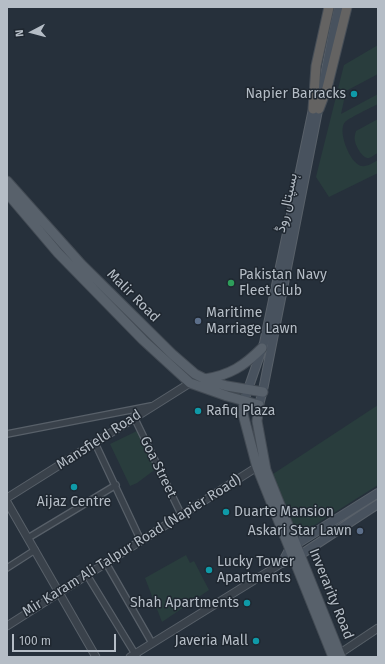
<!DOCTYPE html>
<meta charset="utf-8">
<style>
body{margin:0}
#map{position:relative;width:385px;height:664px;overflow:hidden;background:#26303b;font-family:"Fira Sans",sans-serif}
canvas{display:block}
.frame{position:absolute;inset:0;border:8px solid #b5bdc6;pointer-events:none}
.north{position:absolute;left:12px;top:12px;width:40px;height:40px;-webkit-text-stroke:3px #1f2730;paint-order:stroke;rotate:264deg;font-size:11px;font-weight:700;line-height:16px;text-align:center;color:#b5bdc6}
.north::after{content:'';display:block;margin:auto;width:14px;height:18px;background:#b5bdc6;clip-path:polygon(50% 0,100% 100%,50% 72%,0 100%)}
.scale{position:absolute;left:12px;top:634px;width:104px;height:18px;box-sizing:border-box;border:2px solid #b5bdc6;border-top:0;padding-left:5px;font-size:12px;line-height:14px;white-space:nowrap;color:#b5bdc6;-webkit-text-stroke:3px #1f2730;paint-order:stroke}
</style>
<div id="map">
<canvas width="385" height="664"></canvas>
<div class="frame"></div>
<div class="north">N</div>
<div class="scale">100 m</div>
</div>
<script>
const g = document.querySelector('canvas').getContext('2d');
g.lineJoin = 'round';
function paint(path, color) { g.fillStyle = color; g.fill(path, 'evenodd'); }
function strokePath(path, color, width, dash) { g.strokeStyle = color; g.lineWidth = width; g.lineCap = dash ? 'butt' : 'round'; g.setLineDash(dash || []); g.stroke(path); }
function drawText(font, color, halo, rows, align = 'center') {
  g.font = font + ' "Fira Sans",Vazirmatn,sans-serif'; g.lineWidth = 3; g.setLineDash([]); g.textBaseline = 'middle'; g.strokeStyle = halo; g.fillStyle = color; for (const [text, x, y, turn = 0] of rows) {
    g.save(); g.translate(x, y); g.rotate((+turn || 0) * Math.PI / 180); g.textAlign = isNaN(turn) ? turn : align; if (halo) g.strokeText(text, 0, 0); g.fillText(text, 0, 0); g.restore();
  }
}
paint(new Path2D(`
 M378,45v29l-32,17 -5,23 37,-20v10c-6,3 -29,14 -33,18 -8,9 5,41 16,44 6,1 12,-3 17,-6v13l-49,24 -13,-20 28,-112z
 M378,119v34c-3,1 -6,4 -9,5 -6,1 -13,-11 -14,-17 -1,-3 0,-7 1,-10z
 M378,405v80l-79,50 -3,-1 -16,-40 -7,-20z
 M139,430l18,38 -20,15 -7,3 -20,-42z
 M186,555l4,8 4,-2 15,29 -47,32 -17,-44z`), '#293d3d');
const minor = new Path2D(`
 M134,417l48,99
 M7,434l144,-28
 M95,443l46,98
 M28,538l88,-53
 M106,563l46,80
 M7,568l28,-18
 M87,575l50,82`);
const tertiary = new Path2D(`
 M7,498l183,-115
 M7,502l89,155
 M7,626l250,-159
 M336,656l42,-28
 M130,657l152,-94`);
const secondary = new Path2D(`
 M244,401l20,-58 50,-239
 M259,405l4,-15 72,-366 4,-17
 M282,563l8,-15 88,-55
 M282,563l12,-4 84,-55`);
const primary = new Path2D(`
 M7,181l74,83 91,90 23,20 14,7 18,5 36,6
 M7,193l51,60 85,87 47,43 37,13 32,9 -2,16 9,49 75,187
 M205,379c25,-4 39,-13 57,-31
 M244,401l-1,13 14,53 76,190`);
const trunk = new Path2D(`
 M313,109l3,-43 13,-59
 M319,109l8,-21 20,-81`);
strokePath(minor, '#586069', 8);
strokePath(tertiary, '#586069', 9);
strokePath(secondary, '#586069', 10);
strokePath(primary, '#434b54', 11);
strokePath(trunk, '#454d56', 11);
strokePath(minor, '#3a424b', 5.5);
strokePath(tertiary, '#3a424b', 7);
strokePath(secondary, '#48525e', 8);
strokePath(primary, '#58616b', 9);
strokePath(trunk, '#646362', 9);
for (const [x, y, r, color] of [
 [354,94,4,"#0f9aa8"],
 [231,283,4,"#2e9e5b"],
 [198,321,4,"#5c6f8a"],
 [198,411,4,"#0f9aa8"],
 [74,487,4,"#0f9aa8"],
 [226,512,4,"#0f9aa8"],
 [360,531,4,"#5c6f8a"],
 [209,570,4,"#0f9aa8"],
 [247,603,4,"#0f9aa8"],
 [256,641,4,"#0f9aa8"]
]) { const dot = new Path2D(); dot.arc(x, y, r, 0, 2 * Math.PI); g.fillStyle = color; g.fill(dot); strokePath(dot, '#1f2730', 1.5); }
drawText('14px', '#b5bdc6', '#1f2730', [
 ["Napier Barracks",346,94,"right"],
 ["Pakistan Navy",239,275],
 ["Fleet Club",239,291],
 ["Maritime",206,313],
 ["Marriage Lawn",206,329],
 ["Rafiq Plaza",206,411],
 ["Aijaz Centre",74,502,"center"],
 ["Duarte Mansion",234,512],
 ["Askari Star Lawn",352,531,"right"],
 ["Lucky Tower",217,562],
 ["Apartments",217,578],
 ["Shah Apartments",239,603,"right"],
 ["Javeria Mall",248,641,"right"]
], 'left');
drawText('14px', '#b5bdc6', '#1f2730', [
 ["ہسپتال روڈ",287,203,-78],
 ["Malir Road",133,296,45],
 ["Mansfield Road",99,440,-33],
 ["Goa Street",158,467,64],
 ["Mir Karam Ali Talpur Road (Napier Road)",132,546,-32],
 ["Inverarity Road",331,594,68]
]);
</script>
